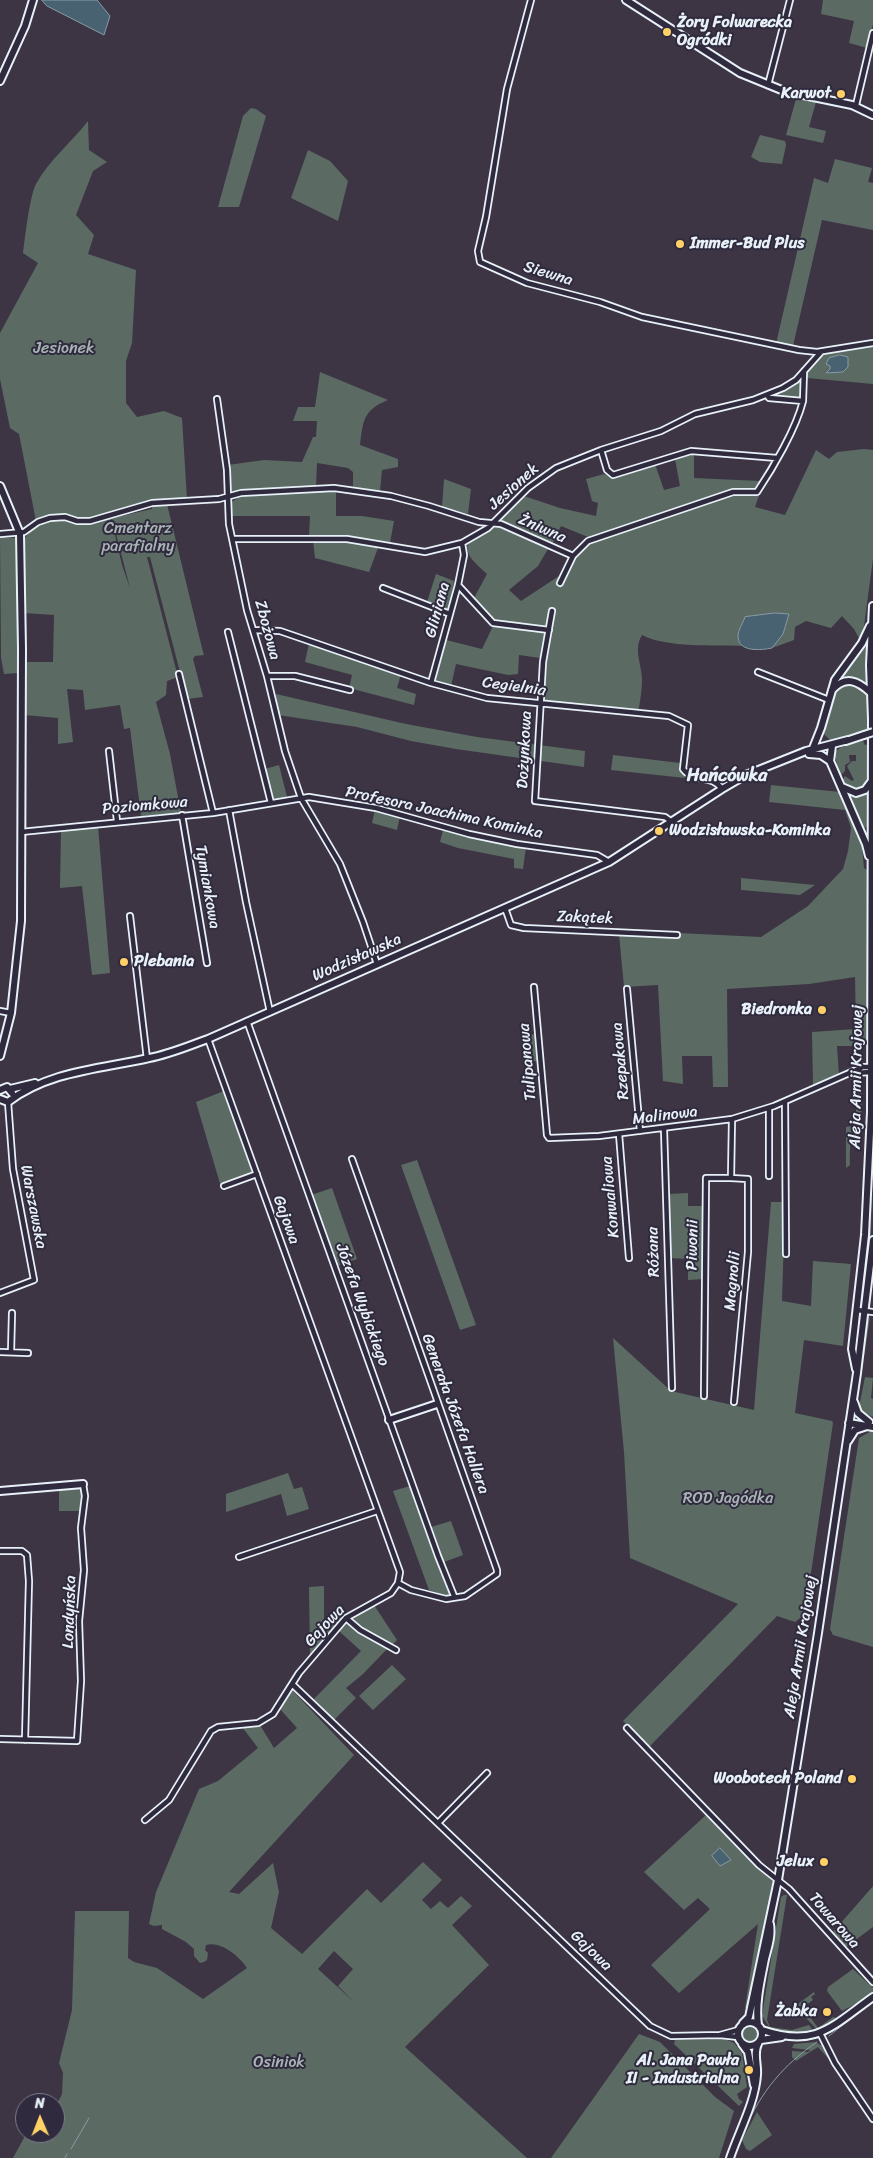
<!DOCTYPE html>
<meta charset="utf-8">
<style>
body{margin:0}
#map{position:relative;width:873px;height:2158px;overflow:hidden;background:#3d3544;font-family:Sriracha,sans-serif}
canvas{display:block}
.north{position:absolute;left:15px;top:2093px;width:50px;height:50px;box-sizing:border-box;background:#2f2a3d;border:1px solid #797a88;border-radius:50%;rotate:359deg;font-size:14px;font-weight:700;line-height:20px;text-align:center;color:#e8f1f8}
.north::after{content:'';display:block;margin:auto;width:18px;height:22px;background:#ffd166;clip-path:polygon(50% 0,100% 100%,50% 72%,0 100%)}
</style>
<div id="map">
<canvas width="873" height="2158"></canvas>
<div class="north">N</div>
</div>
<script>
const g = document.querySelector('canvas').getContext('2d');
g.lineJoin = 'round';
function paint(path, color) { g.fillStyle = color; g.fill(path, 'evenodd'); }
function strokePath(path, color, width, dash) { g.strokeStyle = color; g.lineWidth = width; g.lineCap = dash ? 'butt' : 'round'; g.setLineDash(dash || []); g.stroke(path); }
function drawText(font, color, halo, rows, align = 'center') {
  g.font = font + ' Sriracha,sans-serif'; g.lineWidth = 4; g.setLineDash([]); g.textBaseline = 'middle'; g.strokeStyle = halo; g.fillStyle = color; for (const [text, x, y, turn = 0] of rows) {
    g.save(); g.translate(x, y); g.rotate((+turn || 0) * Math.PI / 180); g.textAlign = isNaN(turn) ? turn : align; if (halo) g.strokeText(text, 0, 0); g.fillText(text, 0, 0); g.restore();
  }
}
paint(new Path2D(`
 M823,0h50v24l-6,24 -18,-5 5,-22 -33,-7z
 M796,99l20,3 -7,25 17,4 -3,12 -37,-8z
 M251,108l5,1 10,7 -27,91h-21l25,-91z
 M88,121l1,29 18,12 -14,9 -17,44 18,20 -6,19 48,16 -4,73 -6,18v42l11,14 27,-6 18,7 5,81 -31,1 -44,13 -1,5 11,47 8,23 -18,-70 40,-9v-4l15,-1 36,148 1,3 -9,1 -2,3 10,38 -16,2 -37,-142h-3l31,120 -11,4 -1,14 -10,7 14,52 11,59 -40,3 -11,-88 -6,1 -4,-24 -35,5 -2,-20 -16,-1 6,53 -15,2v-26l-34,-3v-53h29l1,-47 -30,-2v-74l9,-10 11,-7 -8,-1 -17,-87 -9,-6 -10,-49v-46l38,-70 -15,-10c2,-16 7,-58 13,-69 13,-24 36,-42 52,-63z
 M760,135l25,6 1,4 -4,19 -22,-2 -9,-5z
 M308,150l22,11 18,20 -10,40 -47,-23z
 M835,159l37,9 -4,14 5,1v47l-51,-10 -29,126 -17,-2 38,-166 14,5z
 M873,345v39l-66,-6 -1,-6 16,-19z
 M320,372l68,28c-25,10 -25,21 -28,45l38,14v8l-16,3 -2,21 -27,-4v-15l-5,-4 -31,-5 -1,24 -83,5 -3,-3 -2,-24 36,-5 38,2 11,-25h3l1,-16h-24l5,-14h17z
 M803,377l-2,21 -28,-2 1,-2 16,-8z
 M864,449l9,1v109l-9,67 -4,14 -6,-11 -12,-13 -11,12 -25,-7 -11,6 -1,13 -22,8 11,-14 6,-20 -14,-1 -37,27 6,6c-29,-1 -77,2 -102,-11 -9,15 0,29 0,45 0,10 -2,22 -4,33l-99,-13 1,-42 -21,-3 -1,19 -10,1 -52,-11 -5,22 -18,-5 13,-41 36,9 12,-25 -2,-6 -18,-20 13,-24c-8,-8 -23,-18 -19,-31l25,-17h8l47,23 -10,17 -29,24 12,11 38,-25 10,-19 19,-20 -27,-11 -9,18 -50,-22 -2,-3 24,-23 36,12 36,8 2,-13 -6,-2 -6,-22 18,-5 9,3 42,-13 9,26 16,-4 -5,-27 19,-5v24l66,3 11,-20 -16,46 30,8 31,-65 13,9 8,-7z
 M444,479l27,10 -3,25 -26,-7z
 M323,490h13v26h26l32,5 -4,22 -41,-7h-40l1,-20h-78l-2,-13 9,-6z
 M0,537l17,1 2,135 -15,1 -3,-16z
 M313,540l47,4 18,4 -9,24 -54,-14z
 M436,574l18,7 -5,30 -22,-9z
 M866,638l2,1v45c-10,-6 -19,-9 -31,-3z
 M309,643l92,31 -4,14 19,6 -2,11 -65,-17 3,-13 -47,-13z
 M844,684h12c17,14 13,23 13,44 -9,6 -27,13 -39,12l-6,-6c0,-16 6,-42 20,-50z
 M276,694l130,30 71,13 108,14 -1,16 -128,-18 -45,-8 -54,-14 -79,-12z
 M863,741l2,4 4,-1c0,16 4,42 -14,46l-10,-4 -3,-5 3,-5 7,5 2,-1 -7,-14 5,-5h4v-6h-7l1,7 -5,3v6l-4,4 -3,-1 -3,-9 2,-1 -3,-11 7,-6z
 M613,755l67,8 5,15 -74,-8z
 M279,765l8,32 -15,4 -7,-32z
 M771,785l69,7 22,54 2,22 3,2v176h-30l2,30 -26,10 -1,-54 44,-3 -1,-52 -46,7 -82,5 1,98h-15l-1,-31h-30l1,28 -20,-3 -5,-96 -34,2 -5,-53 59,4 1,-5 82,4 47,-31 35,-37 5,-18 3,-23 -6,-18 -76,-8z
 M869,791v35l-8,3 -15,-35 11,2z
 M375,809l25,7 -3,14 -25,-7z
 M98,826l12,147 -18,2 -10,-89 -22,2 1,-58z
 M443,830l83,17 -3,22 -9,-1v-9l-56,-11 -18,-6z
 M741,878l74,7 -15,10 -59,-5z
 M536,1034l3,27 -16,1 -2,-27z
 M853,1077l9,6 -1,41h-5v-40l-4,-1 1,-3 -3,-1z
 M224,1091l30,81 -31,11 -2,4 -25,-85z
 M873,1121l-2,114h-4z
 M860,1125l1,3c-13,10 -11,22 -11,37l-4,3v-41z
 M417,1160l59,165 -16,5 -59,-165z
 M332,1188l25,71 -20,7 -26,-71z
 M688,1193v13h16l-1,73 -15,1v-21l-19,-1v-64z
 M771,1202h14l-3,99 29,5 2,-45 38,3 -8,82 -39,-6 -9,73 37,8 1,2 -28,191 -10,8 -18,-6 -128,131 -26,-26 115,-117 -108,-46 -6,-106 -11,-114 58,53 83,19z
 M870,1317l-13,88 -1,-8 11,-75z
 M865,1377l8,1 -2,20 2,1v18l-9,-4 -5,-6z
 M873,1430v217l-40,-12 -3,-6 29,-191z
 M288,1473l6,16 8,-2 7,22 -22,7 -6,-22 -55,18v-18z
 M410,1486l40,108 -4,2 -17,-6 -36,-99z
 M80,1487l3,12 -3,12h-21v-22z
 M451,1521l12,34 -19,7 -13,-35z
 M324,1586v35l14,-2 12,-7 -40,43 -1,-68z
 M374,1605l23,35 -5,5c-12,-7 -38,-15 -39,-29z
 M347,1622l13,11 28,15 -25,26 -17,14 10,10 -23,23 -21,-20 49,-50 -22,-20 -7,5z
 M392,1665l14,14 -33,31 -14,-14z
 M292,1690l62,65 -125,137 10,2 34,-31 6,29 -8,36 31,26 65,-65 14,14 42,-41 19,18 -20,20 9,9 9,-8 8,7 13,-12 11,10 -20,19 37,40 -84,82 122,111h-514l12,-22 16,1 2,-4h12v-25l7,-14 1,-21 -4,-10 13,-53 3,-99h54l-1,47 6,4 23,6 46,31 44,-31c-8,-12 -26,-27 -41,-23l-1,5 3,3 -1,7 -3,2 -4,1 -6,-7v-7l-8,-7 -24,-13v-4l-8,1 -5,-2 7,-32 43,-103 19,-8 40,-33 -16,-21 18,-2 14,23 23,-20 -17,-19zM334,1951l19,18 -15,17 16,16 -36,-33z
 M706,1815l68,68c-6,42 -19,82 -26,124l-3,1 13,-84 -79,69 -28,-28 59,-56 -12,-11 -14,12 -40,-38z
 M873,1886v41l-27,20 -13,-15z
 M784,1895h3l-20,125 3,7 22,3 17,-5 3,4c-13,6 -28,1 -42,-1l-8,-12 19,-119z
 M853,1969l20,19v7l-31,16 -15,-20 1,-4z
 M814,1992l1,2 -4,3 2,3 -10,7 15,21 15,-11 4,1 -17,15 -25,-27z
 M741 2033a9 9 0 1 1 18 0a9 9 0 1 1-18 0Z
 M639,2034l21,8 55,55 19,14 -15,47h-168z
 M725,2039l9,4 8,10 5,34 -10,7 2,5 4,3 -4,4 -65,-62 1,-4z
 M816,2042l4,3h2l13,21 -17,-19 -22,14 -4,-4v-6l16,1 2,-2 -18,-2 2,-4z
 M757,2112l15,23 -22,16 -4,-2 -4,-9z`), '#5b6b63');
const water = new Path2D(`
 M42,0h55l13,16 -6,19 -57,-29z
 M840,355l8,2v10l-5,5 -17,1 4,-4v-3l-4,-2 3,-6z
 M775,613l14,1 -6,20 -11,14c-10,2 -34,5 -34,-12 0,-6 5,-13 7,-19z
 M720,1848l11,12 -11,6 -8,-10z`);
paint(water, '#496271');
strokePath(water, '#899ba7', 1);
strokePath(new Path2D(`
 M829,2036l44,-35
 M745,2129c16,-37 38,-64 72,-87
 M71,2149l18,-31
 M65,2158l2,-4`), '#899ba7', 1);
const street = new Path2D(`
 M531,0l-24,89 -21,128 -8,34 2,11 47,21 73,19 42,15 157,33 18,2 56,-9
 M768,85l22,-85
 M856,105l17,-72
 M217,399l10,71 2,54 18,86 20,66 18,75 16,47 39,66 23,58 14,42
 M803,401l1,-30
 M601,450l6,20 6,5 78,-24 86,7
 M0,534l24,-2 14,-10 12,-4 15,-1 12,4h13l62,-18 67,-4 22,-6 93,-5 57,8 38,10 50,16 22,2 72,32
 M233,539h114l78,13 37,-9 26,-15 40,-40 28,-20 45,-18 60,-19 34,-17 58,-14 30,-12 13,-8 25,-28
 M560,583l13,-27 15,-15 145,-49h24c16,-24 39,-63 46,-91l-34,-3 -2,-3
 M458,585l35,38 56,7
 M383,588l67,26
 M552,611l-9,51 -8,139 130,16 7,5
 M254,630l26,1 151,52 56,15 182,18 19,9 -5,44c10,14 29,5 39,20
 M228,632l43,171
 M758,672l71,28
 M179,674l34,139
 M267,676h28l55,14
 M431,683l27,-98 6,-30 -2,-12
 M109,751l8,70
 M229,810l17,92 24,110
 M182,815l25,148
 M21,832l192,-19 96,-16 67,11 93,26 48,10 80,11 12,7
 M505,908l6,17 13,3 153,7
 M130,916l17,143
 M534,987l13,148 2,3 50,-2 133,-17 42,-13 89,-39h9
 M627,989l13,142
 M0,1011l11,2
 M247,1021l191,535 16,40
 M208,1039l192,533 -2,11 -7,10 -45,25 -47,55 -7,11 358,342 21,10 49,-1 18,2
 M854,1073l17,-1
 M785,1102l1,152
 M769,1108v68
 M664,1129l8,259
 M619,1134l10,124
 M352,1159l145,411v4l-32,22 -19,3 -35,-9 -13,-7
 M731,1178l17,1v73l-14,150
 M224,1186l33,-12
 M0,1293l34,-13 -21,-111 -5,-67
 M857,1310l16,2
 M0,1352l28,1
 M11,1352l1,-39
 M704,1396l2,-218h25l1,-59
 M0,1551h22l5,4 2,26 -4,159
 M239,1557l138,-46
 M346,1618l14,12 36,20
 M627,1728l132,137 30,24 84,93
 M0,1739l77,2 4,-60 -2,-60 5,-51 -3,-42 4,-32 -2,-12
 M145,1820l24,-20 42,-69 7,-4 40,-4 15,-9 19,-30
 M438,1823l49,-50
 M820,2033l15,30 38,56
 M720,2035l18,-5`);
const secondary = new Path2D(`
 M626,0l114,73 44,18 68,14 21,10
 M0,81l25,-55 8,-26
 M0,486l20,48 2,115 -1,272 -10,92 -11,43
 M832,690c14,-15 26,-9 39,3
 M846,741l18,-6
 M832,746l-2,15 36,83 3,12
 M813,748l8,-20 14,-48 27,-37 8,-17
 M809,754l12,1 9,6
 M842,787l14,6 9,-3 6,-8
 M10,1089l25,-6
 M0,1090l7,-3 5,6
 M0,1099l8,3c41,-31 92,-33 141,-44 21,-4 39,-12 59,-19l401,-177 113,-73 24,-14 60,-24 42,-11
 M856,1369l-4,-20 13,-114 6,-123 1,-393 -2,-54 3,-59
 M854,1402l4,11 11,9
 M389,1420l48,-16
 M849,1423l24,4
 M848,1441l7,-11 12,-4
 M0,1491l83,-7
 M738 2034a12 12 0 1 1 24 0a12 12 0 1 1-24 0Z
 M743,2023l6,-6 29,-137 40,-247 39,-260 16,-133
 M758,2025c-3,-21 3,-46 7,-66 3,-12 7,-23 5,-35
 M762,2030c54,18 69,-3 111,-33
 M761,2040l21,-3
 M742,2044l6,8 6,33
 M730,2158c9,-27 25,-55 27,-83 1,-11 -4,-22 1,-31`);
strokePath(street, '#e8f1f8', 8);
strokePath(secondary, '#e8f1f8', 10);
strokePath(street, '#2f2a3d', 4.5);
strokePath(secondary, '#2f2a3d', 6);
const secondaryBridge = new Path2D(`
 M864,735l9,-3`);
strokePath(secondaryBridge, '#e8f1f8', 10, []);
strokePath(secondaryBridge, '#2f2a3d', 6);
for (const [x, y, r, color] of [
 [667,32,5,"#ffd166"],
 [841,94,5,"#ffd166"],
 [680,244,5,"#ffd166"],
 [659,831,5,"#ffd166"],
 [124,962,5,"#ffd166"],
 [822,1010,5,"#ffd166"],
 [852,1779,5,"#ffd166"],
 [824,1862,5,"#ffd166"],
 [827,2012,5,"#ffd166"],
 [749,2070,5,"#ffd166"]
]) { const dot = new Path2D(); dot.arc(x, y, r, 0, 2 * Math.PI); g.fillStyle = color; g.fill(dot); strokePath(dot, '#2f2a3d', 2); }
drawText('bold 16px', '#e8f1f8', '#2f2a3d', [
 ["Żory Folwarecka",677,23,"left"],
 ["Ogródki",677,41,"left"],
 ["Karwot",831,94],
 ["Immer-Bud Plus",690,244,"left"],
 ["Wodzisławska-Kominka",669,831,"left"],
 ["Plebania",134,962,"left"],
 ["Biedronka",812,1010],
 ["Woobotech Poland",842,1779],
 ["Jelux",814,1862],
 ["Żabka",817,2012],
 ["Al. Jana Pawła",739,2061],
 ["II - Industrialna",739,2079]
], 'right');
drawText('16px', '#e8f1f8', '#2f2a3d', [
 ["Siewna",548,274,17],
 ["Jesionek",514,487,-42],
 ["Żniwna",542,529,24],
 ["Gliniana",438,610,-75],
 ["Zbożowa",267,630,75],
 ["Cegielnia",514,687,8],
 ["Dożynkowa",525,750,-87],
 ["Poziomkowa",145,806,-5],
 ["Profesora Joachima Kominka",444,813,12],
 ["Tymiankowa",207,887,80],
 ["Zakątek",585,918,2],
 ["Wodzisławska",357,958,-24],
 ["Rzepakowa",621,1061,-95],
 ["Tulipanowa",528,1062,-95],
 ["Aleja Armii Krajowej",857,1077,-89],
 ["Malinowa",665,1116,-7],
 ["Konwaliowa",611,1197,-95],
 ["Warszawska",33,1207,79],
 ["Gajowa",286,1220,70],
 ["Piwonii",693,1245,-89],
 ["Różana",654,1252,-92],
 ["Magnolii",733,1281,-85],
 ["Józefa Wybickiego",362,1305,70],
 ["Generała Józefa Hallera",455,1414,70],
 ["Londyńska",70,1612,-88],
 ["Gajowa",325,1626,-47],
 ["Aleja Armii Krajowej",801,1647,-81],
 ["Towarowa",834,1921,49],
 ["Gajowa",591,1951,44]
]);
drawText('16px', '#a9b5b5', '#2f2a3d', [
 ["Jesionek",64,349],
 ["Cmentarz",138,529],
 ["parafialny",138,547],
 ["ROD Jagódka",728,1499],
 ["Osiniok",279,2063]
]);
drawText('bold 18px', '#e8f1f8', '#2f2a3d', [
 ["Hańcówka",727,776]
]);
</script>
